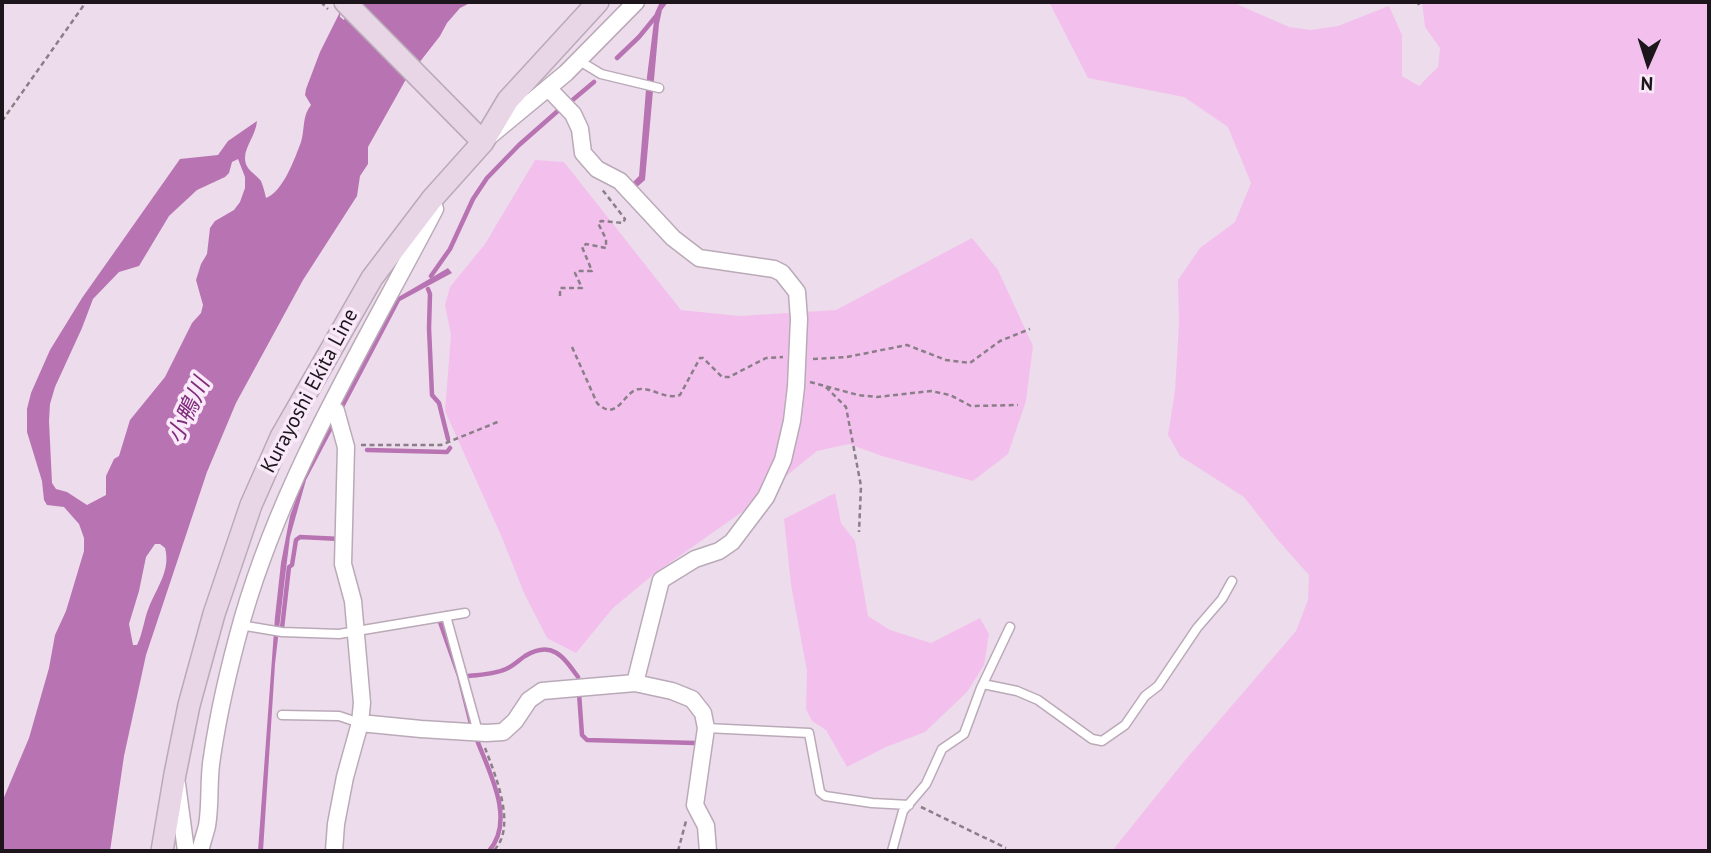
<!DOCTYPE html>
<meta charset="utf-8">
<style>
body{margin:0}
#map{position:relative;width:1711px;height:853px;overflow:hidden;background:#eddceb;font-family:"PT Sans",sans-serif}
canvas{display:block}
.frame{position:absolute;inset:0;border:4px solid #1c161c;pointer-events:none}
.north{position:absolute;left:1613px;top:28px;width:70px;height:70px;-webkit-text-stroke:5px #fae9f8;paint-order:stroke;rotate:183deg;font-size:19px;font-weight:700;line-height:28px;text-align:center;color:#1c161c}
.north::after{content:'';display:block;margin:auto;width:24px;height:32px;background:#1c161c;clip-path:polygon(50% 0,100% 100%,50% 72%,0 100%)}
</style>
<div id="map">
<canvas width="1711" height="853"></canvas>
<div class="frame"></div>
<div class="north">N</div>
</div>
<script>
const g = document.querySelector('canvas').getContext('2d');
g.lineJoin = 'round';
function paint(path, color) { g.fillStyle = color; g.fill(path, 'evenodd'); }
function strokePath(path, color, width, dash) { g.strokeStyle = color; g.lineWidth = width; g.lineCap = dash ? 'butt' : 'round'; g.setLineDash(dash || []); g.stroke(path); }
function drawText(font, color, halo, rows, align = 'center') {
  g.font = font + ' "PT Sans","Noto Sans JP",sans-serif'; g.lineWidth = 7; g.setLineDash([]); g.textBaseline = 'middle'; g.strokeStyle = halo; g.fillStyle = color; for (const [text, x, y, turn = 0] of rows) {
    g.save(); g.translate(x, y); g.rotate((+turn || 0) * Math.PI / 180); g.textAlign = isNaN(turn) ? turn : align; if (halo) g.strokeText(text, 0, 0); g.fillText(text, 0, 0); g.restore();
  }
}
paint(new Path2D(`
 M1049,2h183l57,25 22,3 27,-4 51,-20 13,29v41l17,10 19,-19 2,-19 -15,-21 -3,-25h287v849h-597l74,-92 110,-128 12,-31 1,-25 -32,-36 -33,-42 -64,-41 -12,-21 7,-44 4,-68 -1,-43 22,-32 35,-26 16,-39 -23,-56 -44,-30 -96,-19z
 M535,160l29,2 117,148 58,6 97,-6 136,-72 26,32 35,76 -7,55 -18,53 -35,27 -91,-25 -33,-12 -32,7 -75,61 -88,62 -41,34 -37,45 -29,-15 -23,-45 -21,-53 -58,-129 6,-76 -6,-30 5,-18 35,-43z
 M835,493l6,30 14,18 13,75 22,14 41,13 49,-25 9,16 -5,31 -17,27 -42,40 -39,15 -39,20 -21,-37 -14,-9 -6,-12 1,-38 -16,-86 -7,-66z`), '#f3c0ee');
paint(new Path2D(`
 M339,2h2l-1,15 4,3 7,-18h121l-12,6 -13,15 -7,13 -35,45 -37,66v17l-8,12 -3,20 -54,84 -67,123 -29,69 -61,183 -22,101 -14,95h-108v-49l27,-64 20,-70 6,-33 11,-24 18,-60v-13l-5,-14 -15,-17 -17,-2 -3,-5 -2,-19 -15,-49v-23l4,-16 19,-43 32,-52 98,-139 38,-4 10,-14 29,-20c-1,14 -12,25 -12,37 0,12 10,15 16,23 2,5 4,12 5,17 17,-6 29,-40 35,-56 4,-13 1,-26 10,-37l-6,-10 1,-6 14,-37 19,-38zM238,159l7,18v11l-5,14 -6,8 -19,11 -5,7 -3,26 -6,10 -5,16 7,25 -2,8 -9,10 -27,54 -35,43 -11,36 -5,3 -8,17v19l-19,10 -20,-13 -11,-3 -4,-6 -3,-62 1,-17 5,-17 27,-59 11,-29 26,-27 20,-6 30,-50 28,-26 28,-13 4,-4 3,-11zM155,544h5l5,4c6,22 -8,39 -16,59 -5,12 -6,26 -12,38h-4l-4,-21 10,-33 7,-34z
 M660,2h8l-6,8 -3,14 -14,156 -8,7 -4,-5 6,-6 8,-99 8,-64z
 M448,268l4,5 -52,28 -94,179 -16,57 -5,40 -10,87 -12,187h-5l17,-234 6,-54 9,-47 15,-42 90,-175z`), '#b873b3');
strokePath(new Path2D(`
 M617,58l22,-21 18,-22
 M569,103l25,-21
 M431,276l19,-27 23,-50 14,-21 32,-33 41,-36
 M428,289l2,5 -1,34 3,67 7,8 9,36
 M367,450l80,2 3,-4
 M440,622l19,54 12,48
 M282,628l7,-61 3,-2 4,-25 4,-3 40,2
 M468,676c12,-1 27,-2 38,-7 7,-3 13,-9 19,-13 27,-16 38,0 53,21
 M579,693l3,42 5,5 108,3 2,4
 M477,740c12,32 39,80 12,111`), '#b873b3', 4.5);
const lane = new Path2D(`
 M578,60l23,14 58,14
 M446,616l32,116
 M246,626l36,6 57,2 126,-21
 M983,684l34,7 21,9 54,39 10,2 23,-16 20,-29 13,-10 39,-58 25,-29 10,-18
 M282,715l57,1 21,7
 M706,728l103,5 11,59 5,4 47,7 37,2
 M892,851l11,-40 23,-27 16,-35 22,-15 17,-46 29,-61`);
const street = new Path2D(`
 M548,88l25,26 7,15 3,24 14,16 23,12 53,57 26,20 75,11 8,4 15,19 2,27 -3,68 -4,34 -9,39 -17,37 -34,45 -13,9 -24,8 -34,21 -26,103
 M491,135l75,-62 70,-71
 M330,407l6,4 10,36 -3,117 10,37 9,102 -2,20 -15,54 -9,47 -2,27
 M360,723l61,6 65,4 17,-1 12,-11 14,-21 13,-9 93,-8 37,8 20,8 11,14 3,15 -11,77 11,21 2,25
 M177,784l9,67
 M200,851c2,-8 5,-17 7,-25 4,-23 1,-47 5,-69 7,-48 18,-94 31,-140 42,-145 123,-275 192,-408l-2,-7`);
const secondary = new Path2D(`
 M345,2l138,140
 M162,851l13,-77 14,-69 25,-91 37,-109 30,-68 91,-159 60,-79 51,-57 25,-42 90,-98`);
strokePath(lane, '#baaab8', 11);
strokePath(street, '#baaab8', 19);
strokePath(secondary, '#baaab8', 24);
strokePath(new Path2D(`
 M321,2l7,7
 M1418,2l1,3
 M2,121l84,-119
 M560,296v-8h22l-7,-15 2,-2h15l-10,-24 4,-3 20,4v-9l-8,-16 3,-2 22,2 2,-4 -24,-31
 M572,347l25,56c21,21 27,-14 43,-14 14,-1 25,11 40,6l20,-37h3l19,19h7l37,-19 17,-1
 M813,359l34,-2 60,-12 39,15 24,3 30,-22 30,-12
 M810,382l48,13 19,2 54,-6 19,4 21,11 47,-1
 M826,387l20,20 15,79 -2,46
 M361,445h80l59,-24
 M485,748c10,26 33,81 8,103
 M921,807l85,41
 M678,851l8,-30`), '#8a7e89', 2.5, [5, 3.5]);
strokePath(lane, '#fff', 8);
strokePath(street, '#fff', 16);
strokePath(secondary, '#e8d5e6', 21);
drawText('21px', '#1c161c', '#fae9f8', [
 ["Kurayoshi Ekita Line",310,391,-62]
]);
drawText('italic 23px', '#802c7c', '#fae9f8', [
 ["小鴨川",189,411,-65]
]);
</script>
